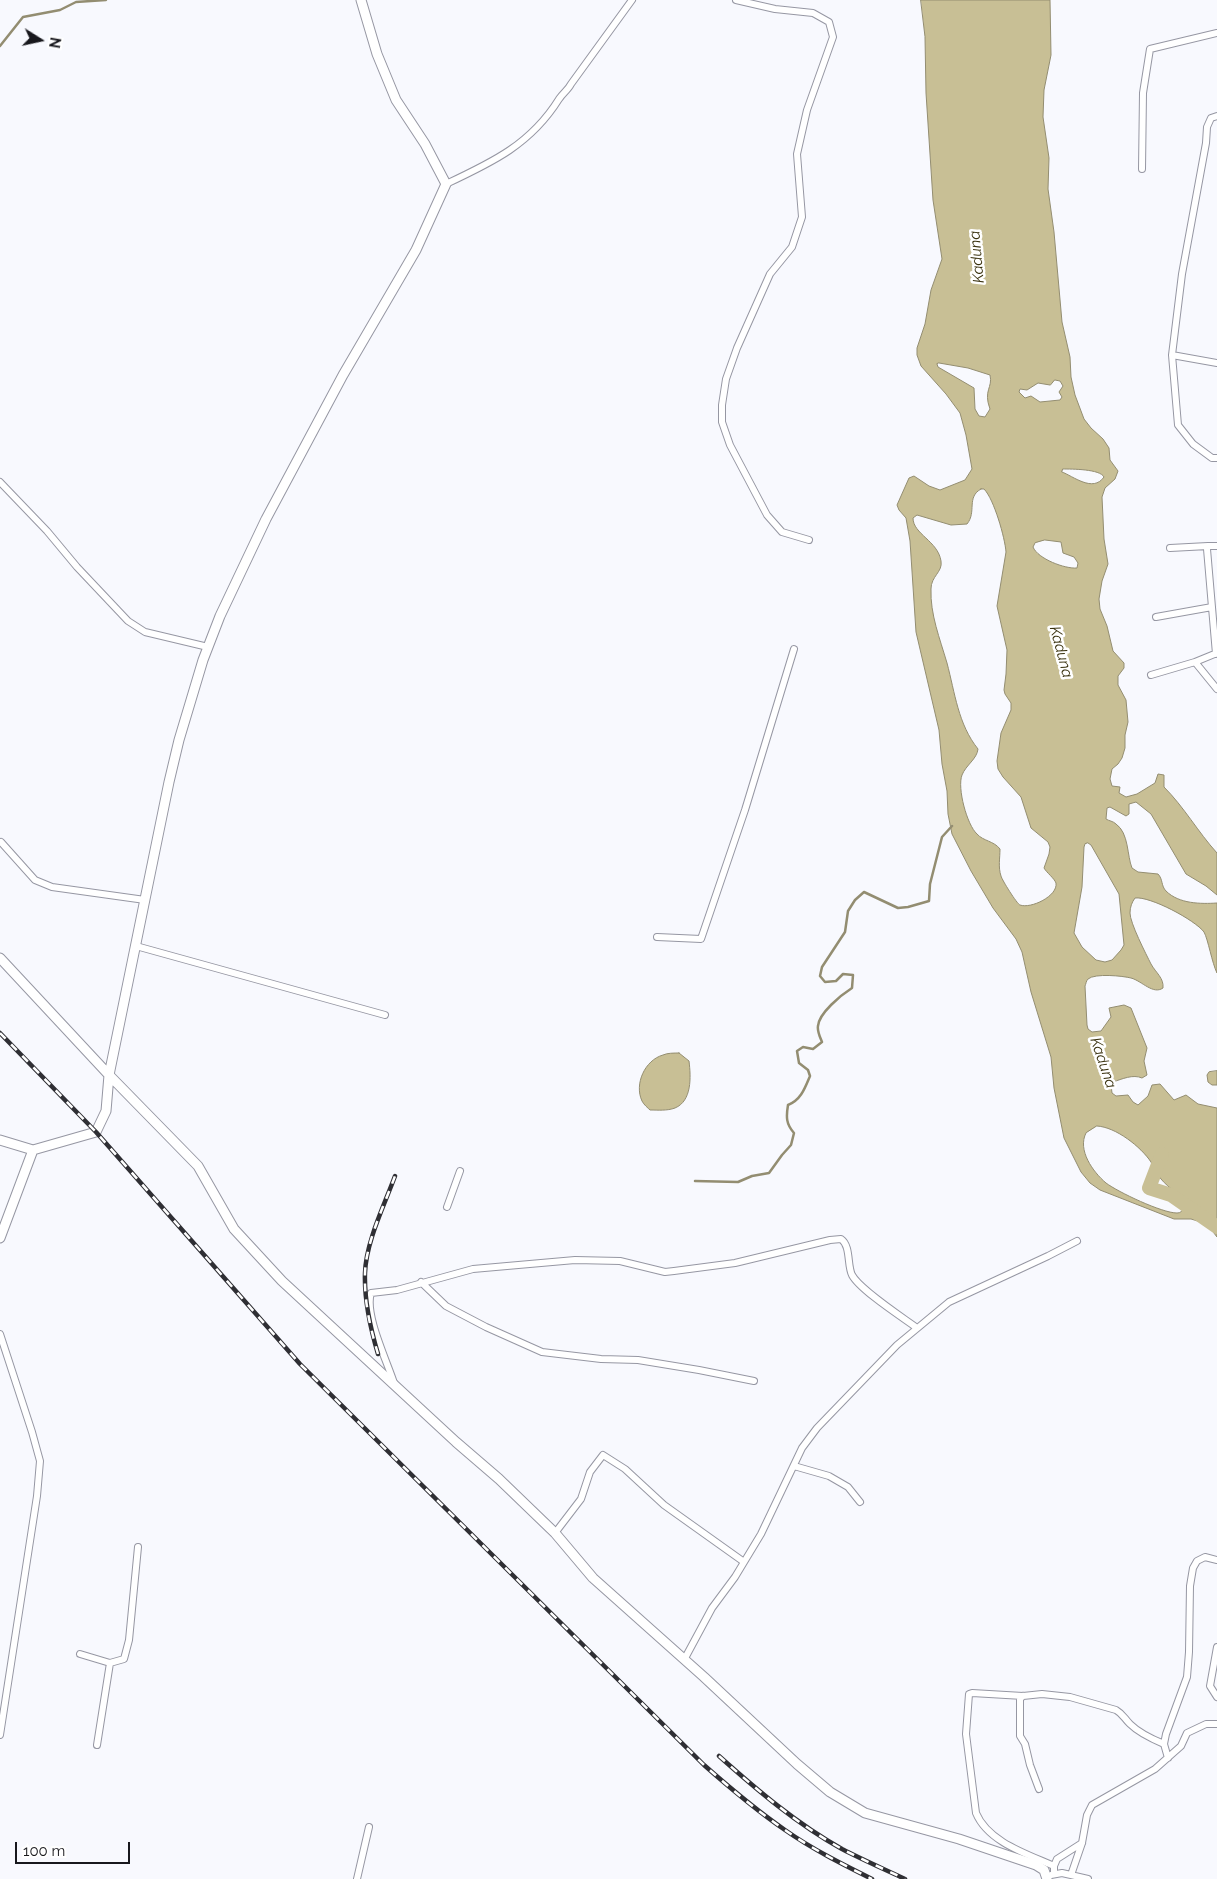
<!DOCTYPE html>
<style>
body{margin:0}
#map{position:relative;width:1217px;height:1879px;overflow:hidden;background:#f8f9fe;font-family:Raleway,sans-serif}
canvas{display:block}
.north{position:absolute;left:15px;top:15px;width:50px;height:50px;-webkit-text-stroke:4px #fff;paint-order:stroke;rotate:100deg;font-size:14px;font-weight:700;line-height:20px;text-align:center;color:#18181d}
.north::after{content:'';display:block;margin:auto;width:18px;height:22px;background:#18181d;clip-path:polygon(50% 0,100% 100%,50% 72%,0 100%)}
.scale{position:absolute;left:15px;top:1842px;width:115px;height:22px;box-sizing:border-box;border:2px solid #18181d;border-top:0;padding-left:6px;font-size:15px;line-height:18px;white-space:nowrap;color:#18181d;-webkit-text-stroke:4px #fff;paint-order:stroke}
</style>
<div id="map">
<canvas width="1217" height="1879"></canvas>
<div class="north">N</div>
<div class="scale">100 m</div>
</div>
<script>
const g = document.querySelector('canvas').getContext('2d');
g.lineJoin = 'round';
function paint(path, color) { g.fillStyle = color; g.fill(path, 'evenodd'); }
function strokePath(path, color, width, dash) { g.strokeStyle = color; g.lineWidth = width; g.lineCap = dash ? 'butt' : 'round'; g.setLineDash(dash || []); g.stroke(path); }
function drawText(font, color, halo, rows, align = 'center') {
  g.font = font + ' Raleway,sans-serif'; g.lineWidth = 5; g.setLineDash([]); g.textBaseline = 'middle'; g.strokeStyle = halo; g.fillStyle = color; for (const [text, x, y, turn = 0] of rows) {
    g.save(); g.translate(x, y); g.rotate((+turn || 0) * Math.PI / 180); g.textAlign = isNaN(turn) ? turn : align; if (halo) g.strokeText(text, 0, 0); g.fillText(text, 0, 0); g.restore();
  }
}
const water = new Path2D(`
 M921,0h129l1,55 -7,35 -1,27 6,41 -1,31 6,43 8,90 8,35 1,20 4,18 9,24 7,9 12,11 6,9 1,12 8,11 -3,8 -10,9 -3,9 2,42 4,25 -6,17 -3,18 1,10 7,17 6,25 11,12v5l-6,8v9l8,15 2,22 -3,13v13l-3,10 -4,6 -6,5 -2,10 2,7 8,1 -1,6 7,4 11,-3 18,-11 3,-9 6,1v12c20,20 34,45 53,66v42l-11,-9 -20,-12 -35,-60 -15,-12 -7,2v10l-3,2 -16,-9 -3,1 -1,11c3,2 7,2 10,5 13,9 11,32 16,44l6,4 20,2c5,5 3,12 8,17 13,13 35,13 51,12v70c-5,-10 -9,-34 -13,-41 -9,-12 -54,-36 -69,-34 -3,4 -5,9 -5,15 0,10 16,41 21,51 5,9 13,14 12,24 -10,7 -21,-7 -32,-10 -8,-2 -36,-5 -43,1 -2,2 -2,5 -3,7l2,39 1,4 4,3 9,-1 10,-14 -2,-9 15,-3 7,3 16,40 -3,13 3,14 -5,3c-9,-4 -20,1 -29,4l-2,3 1,8 4,3 12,-1 5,7 5,3 10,-9 4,-11 8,-1 14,16 12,-5 12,9 19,4v129l-7,-9 -9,-6 -10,-3h-17l-74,-29 -10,-7 -9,-11 -17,-34 -10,-50 -3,-31 -20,-65 -9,-40 -6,-13 -23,-31 -22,-37 -19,-37 -4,-20 -1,-23 -5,-27 -3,-34 -23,-98 -6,-91 -4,-23 -7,-8 -2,-5 12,-27 5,-2 15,10 11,4 25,-10 7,-11 -6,-34 -6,-22 -14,-19 -25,-28 -4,-11v-7l8,-24 6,-34 11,-31 -9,-59 -7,-107 -1,-56zM939,363l29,5 22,7c3,13 -7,15 0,34l-5,8 -6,-1 -4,-7 -1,-21 -36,-21 -1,-3zM1055,380l5,1 3,5 -4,6 3,5 -2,3 -20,2 -9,-6 -6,2 -6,-6 1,-3 7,1 11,-7 12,2zM1063,469c9,0 37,0 41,8 -11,16 -31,-1 -42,-5zM981,489h3c10,10 21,49 22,63l-9,54 10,44 -1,24 -2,16 1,4 6,9v7l-10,23 -4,28 1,8 5,8 18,20 10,31 17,14 2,5 -1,7 -5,14c3,5 10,10 12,15 2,13 -25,26 -36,22 -3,-1 -18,-25 -19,-29 -3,-9 -1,-18 -1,-27 -6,-8 -17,-8 -23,-15 -10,-9 -20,-46 -15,-59 4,-10 15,-16 16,-26 -20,-25 -23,-56 -31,-86 -7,-24 -17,-49 -16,-74 0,-13 12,-17 10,-28 -3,-20 -28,-27 -28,-43l4,-3 34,10 16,-1c10,-12 -1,-27 14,-35zM1045,540l16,2 2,11 11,4 4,6 -1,5c-12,1 -39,-9 -44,-21l2,-4zM1088,843l3,2 28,49 5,51 -3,5 -9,10 -7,2 -9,-2 -14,-13 -8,-14 8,-46 2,-40 1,-3zM1097,1126c19,1 44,21 54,36 3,6 6,12 10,17 8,10 22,16 23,30 -3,2 -3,4 -7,4 -15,0 -59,-21 -71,-30 -13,-11 -29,-33 -20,-50z
 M679,1053l10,8c2,16 3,40 -14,47 -8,3 -17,2 -25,2 -2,-2 -6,-5 -8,-9 -8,-17 3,-41 21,-46 4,-2 11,-2 16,-2z
 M1217,1071v14h-5l-4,-3 -1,-7 2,-3z`);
paint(water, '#c8bf95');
strokePath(water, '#938d71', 1);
strokePath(new Path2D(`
 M0,46l23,-29 37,-7 16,-8 30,-2
 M695,1181l43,1 14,-6 17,-3 13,-18 9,-10 3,-12c-8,-9 -8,-16 -6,-28 13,-5 17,-17 22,-29l-2,-6 -9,-7 -2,-12 6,-4 10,2 9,-7c-2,-5 -5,-11 -4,-16 1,-13 23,-31 34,-38l1,-13 -10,-1 -7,7 -11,1 -5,-6 2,-9 23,-35 3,-21 7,-11 9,-8 34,16 10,-1 21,-6 1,-17 12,-47 10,-11`), '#938d71', 2.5);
strokePath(new Path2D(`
 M1162,1154l-13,34 22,7 46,32`), '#c8bf95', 14);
const street = new Path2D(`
 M736,0l39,9 38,4 16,9 4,15 -26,73 -10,44 5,63 -10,30 -22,27 -33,74 -11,31 -4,26v17l8,23 37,70 15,17 27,8
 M1217,116l-6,2 -4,9 -1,16 -24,131 -10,81 6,70 15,19 19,14h5
 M1142,169l1,-76 7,-44 67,-16
 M446,184c47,-22 85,-40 113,-85 4,-6 9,-9 12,-15l61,-84
 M1172,355l45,8
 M0,482l47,49 30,36 51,54 17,11 63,15
 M1170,548l38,-2
 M1156,617l56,-10
 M1216,654l-9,-105 1,-3h9
 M1195,662l22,27
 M1151,675l44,-13 22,-9
 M1,842l34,38 17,7 93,13
 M657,937l44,2 44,-129 49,-161
 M136,946l249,69
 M447,1207l13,-36
 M421,1282l25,24 40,21 56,25 59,7 37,1 61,10 55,11
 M0,1334l32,98 8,29 -3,35 -37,239
 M394,1383c-7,-22 -30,-69 -23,-90l26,-3 76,-21 102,-9 45,1 45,11 9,-1 61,-8 95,-23 11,-1c10,7 6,26 11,36 8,15 50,42 65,53
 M794,1466l35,10 19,11 12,15
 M555,1533l26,-34 9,-27 13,-17 22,14 39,36 80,57
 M1217,1647l-7,39 7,11
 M80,1654l30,9 14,-4 5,-19 9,-93
 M684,1660l28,-52 23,-31 26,-43 41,-86 15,-20 80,-83 52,-43 99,-46 29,-15
 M1023,1696l-3,3v37l5,8 5,21 9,24
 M97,1745l13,-82
 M1168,1758l-4,-14 2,-10 21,-57 2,-25 1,-66 3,-18 4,-7 8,-4 12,3
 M1054,1866c-27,-12 -66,-24 -78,-53l-10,-79 3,-40 3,-1 51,3 19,-2 28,3 46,13c7,4 8,8 14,14 9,9 22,15 34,20
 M1054,1874v-8l3,-7 25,-16
 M1051,1875l11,-2 26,6
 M1071,1875l11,-32 5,-28 5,-10 63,-36 26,-23 6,-13 19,-9h11
 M357,1879l12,-52`);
const secondary = new Path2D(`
 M0,958l109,117 89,91 36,63 48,52 174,161 43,37 56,54 38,45 111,99 93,87 33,28 35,21 94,26 77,26 8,5 3,9
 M0,1140l33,10 63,-18 10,-21 3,-36 60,-293 10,-42 24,-80 17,-44 46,-97 77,-144 73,-125 30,-66 -21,-40 -29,-44 -19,-46 -16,-54
 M0,1238l33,-88`);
strokePath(street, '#9697a3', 8);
strokePath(secondary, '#9697a3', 11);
strokePath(street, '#fff', 6);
strokePath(secondary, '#fff', 9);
const rail = new Path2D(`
 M0,1033l96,99 204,232 404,401c26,23 52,45 81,65 27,19 57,34 87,49
 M378,1354c-8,-27 -14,-53 -13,-81 1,-31 19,-67 30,-97
 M719,1756c38,34 78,68 123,93 21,11 42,20 63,30`);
strokePath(rail, '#2f2f34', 4.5);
strokePath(rail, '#fff', 2.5, [8]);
drawText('italic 15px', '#38300d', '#fff', [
 ["Kaduna",977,257,-95],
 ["Kaduna",1061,652,75],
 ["Kaduna",1103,1063,71]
]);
</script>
